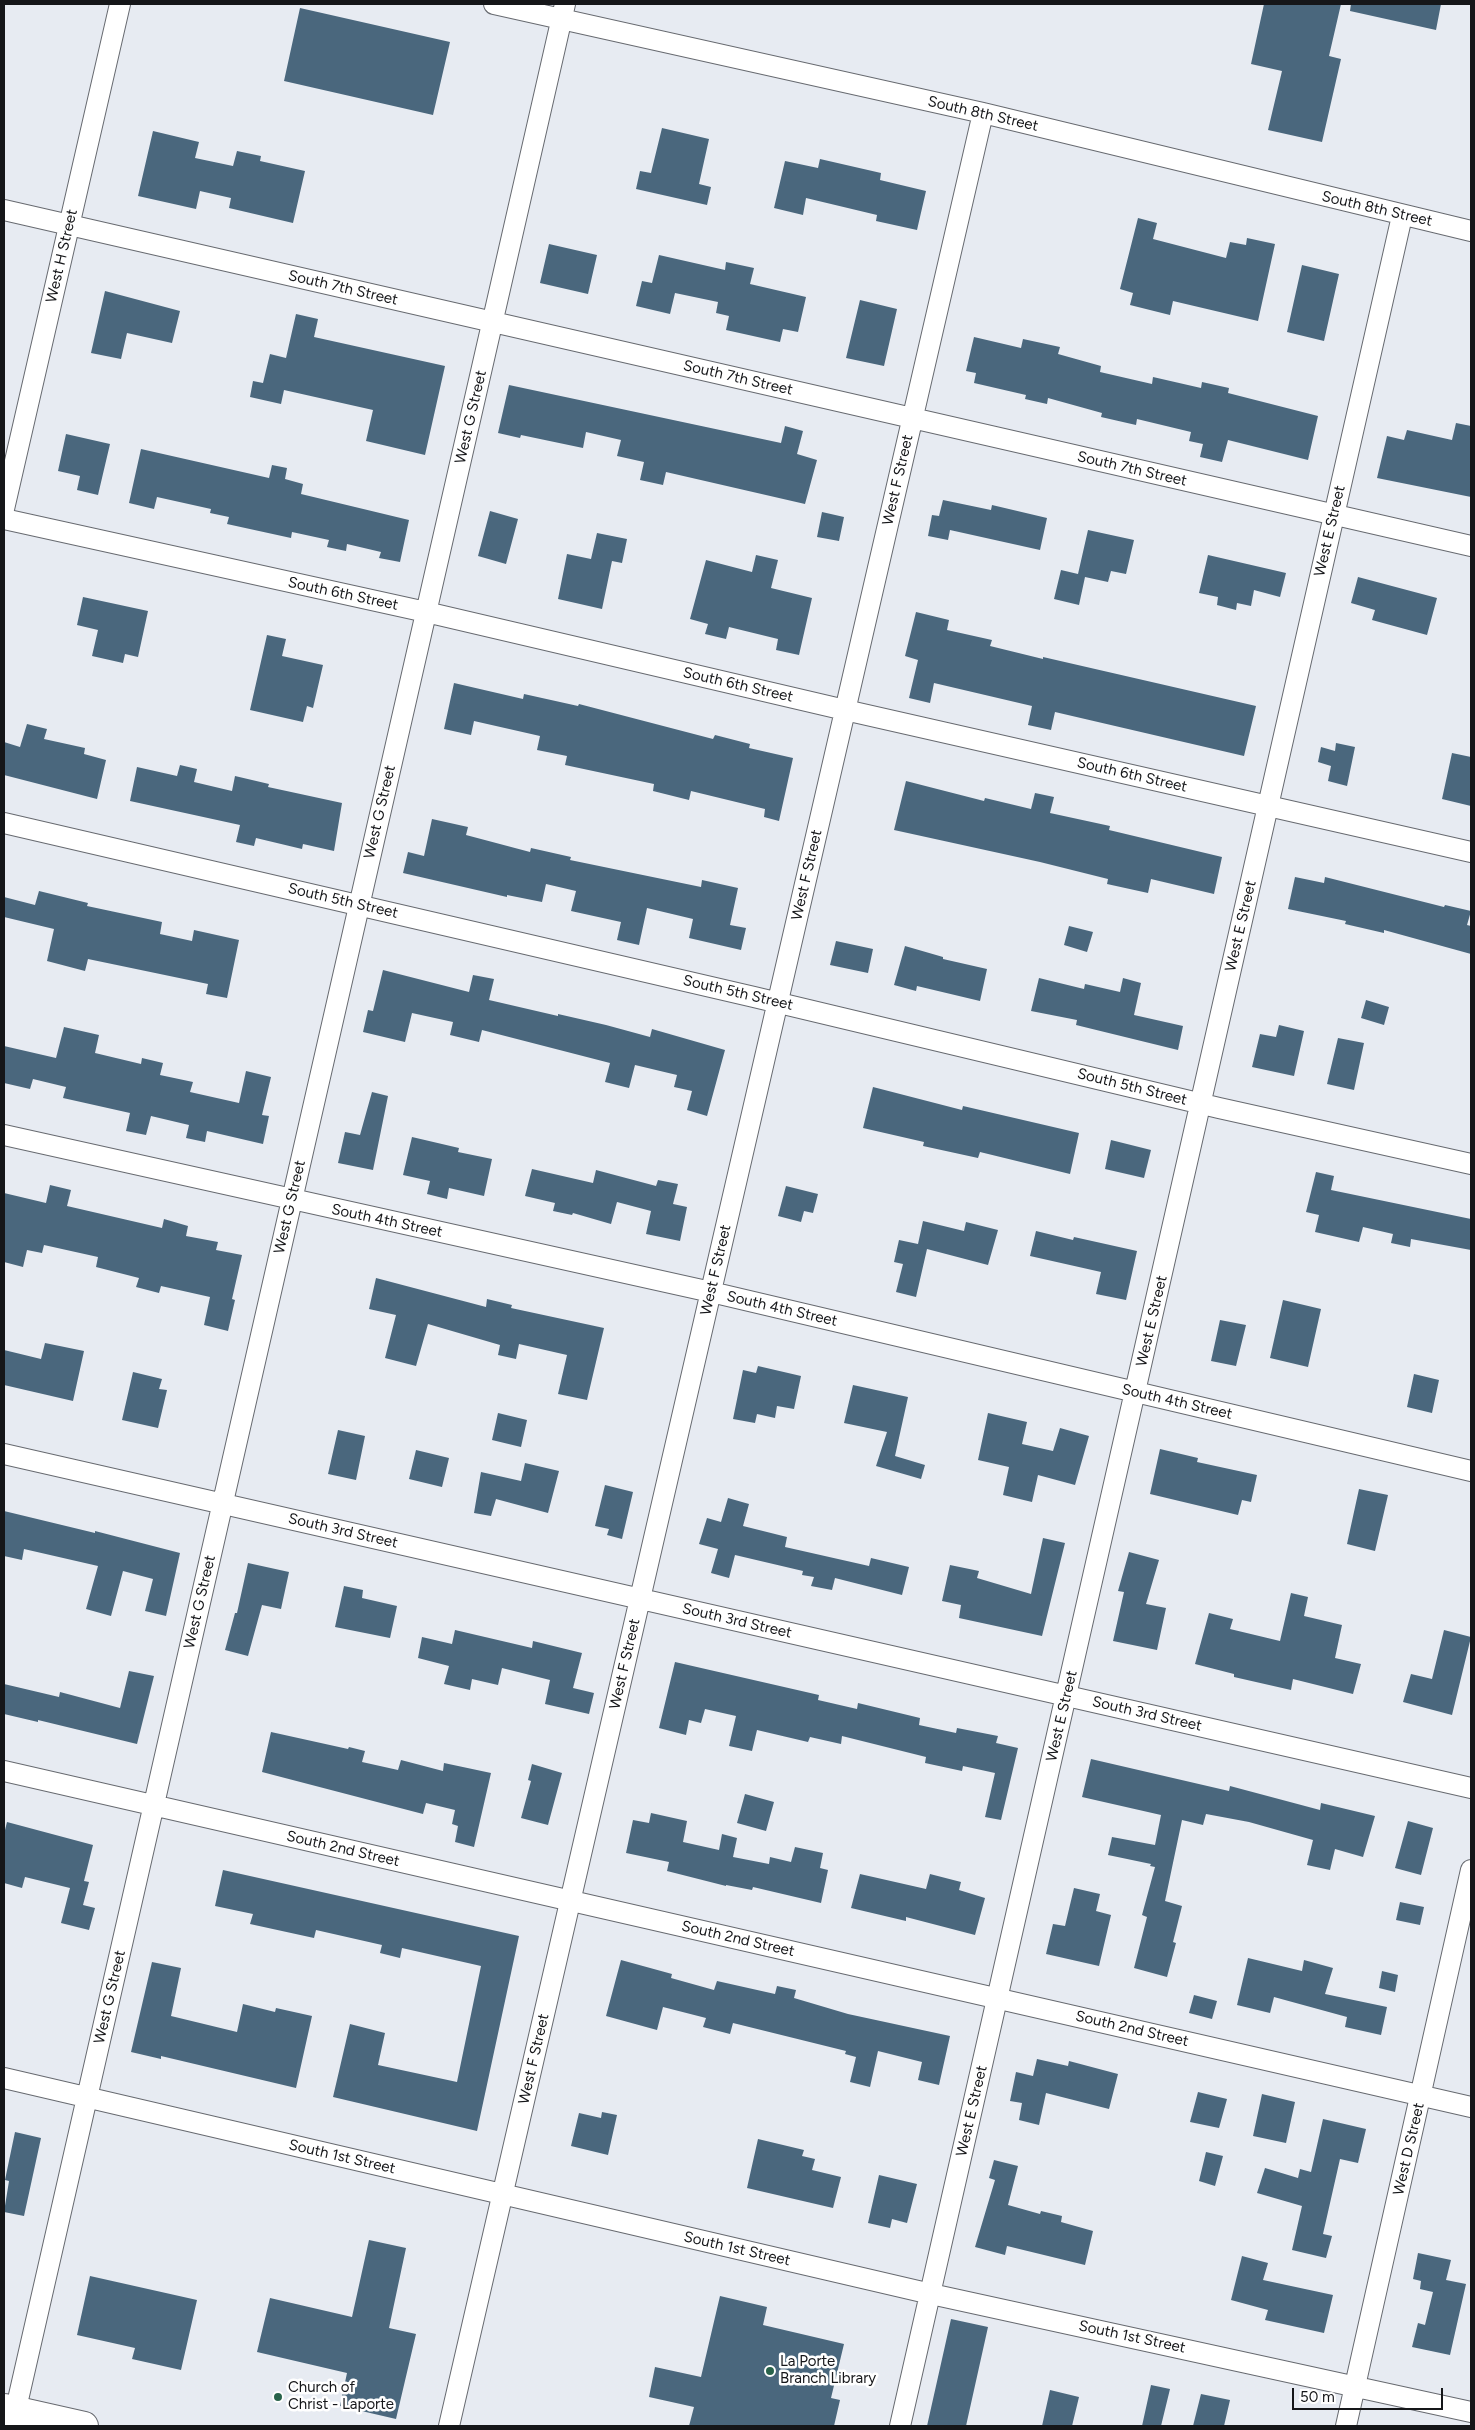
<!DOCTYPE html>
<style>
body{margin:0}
#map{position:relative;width:1475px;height:2430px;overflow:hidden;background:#e7ebf2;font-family:Figtree,sans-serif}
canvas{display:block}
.frame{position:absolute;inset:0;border:5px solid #151619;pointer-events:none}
.scale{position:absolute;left:1292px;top:2388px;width:151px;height:22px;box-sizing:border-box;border:2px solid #151619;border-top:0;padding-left:6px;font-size:15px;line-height:18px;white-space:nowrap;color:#151619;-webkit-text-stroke:4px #fff;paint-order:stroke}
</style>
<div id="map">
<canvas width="1475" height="2430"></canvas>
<div class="frame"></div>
<div class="scale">50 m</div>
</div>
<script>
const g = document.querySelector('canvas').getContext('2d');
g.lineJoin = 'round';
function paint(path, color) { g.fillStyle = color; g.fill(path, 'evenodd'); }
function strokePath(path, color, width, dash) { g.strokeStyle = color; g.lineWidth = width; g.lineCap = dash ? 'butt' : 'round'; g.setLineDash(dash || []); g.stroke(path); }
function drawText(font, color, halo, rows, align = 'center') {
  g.font = font + ' Figtree,sans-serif'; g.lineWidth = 5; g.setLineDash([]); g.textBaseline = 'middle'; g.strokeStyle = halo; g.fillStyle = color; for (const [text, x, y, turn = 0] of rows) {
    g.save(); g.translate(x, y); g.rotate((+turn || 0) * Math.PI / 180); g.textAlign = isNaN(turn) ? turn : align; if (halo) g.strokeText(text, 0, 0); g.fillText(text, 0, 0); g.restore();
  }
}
paint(new Path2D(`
 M1264,4h77l-12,52 12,3 -19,83 -54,-12 14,-59 -31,-7z
 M1351,4h90l-5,26 -86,-19z
 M300,8l150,34 -17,73 -149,-34z
 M662,128l47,11 -10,45 12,3 -4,18 -71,-16 4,-18 11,2z
 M153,131l46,11 -4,16 38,8 4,-15 24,5 -1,5 45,10 -12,52 -64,-15 2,-10 -31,-7 -4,18 -58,-13z
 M820,159l61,14 -1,7 46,11 -9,39 -41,-9 1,-6 -71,-17 -3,17 -29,-7 11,-47 33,7z
 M1138,218l19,5 -4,16 73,19 4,-16 16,3 1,-7 28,6 -17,77 -85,-20 -3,14 -40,-10 3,-12 -13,-4z
 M549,244l48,11 -9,39 -48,-11z
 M659,255l66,15 1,-8 28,6 -4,16 56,13 -8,35 -15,-3 -3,13 -54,-12 3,-14 -13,-3 2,-11 -43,-9 -5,21 -34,-8 6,-25 10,2z
 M1302,265l37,9 -15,67 -37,-9z
 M105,291l75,20 -8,32 -45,-10 -6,26 -30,-6z
 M860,300l37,9 -13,57 -38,-8z
 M296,314l22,5 -4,18 131,29 -20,89 -59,-14 7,-31 -89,-20 -3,14 -31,-7 3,-16 10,2 7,-29 16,4z
 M974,337l47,11 2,-9 37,8 -2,7 43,12 -1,6 52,12 1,-7 48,11 1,-6 27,6 -1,5 90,23 -10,44 -80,-20 -6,22 -22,-5 3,-13 -14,-3 2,-9 -54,-13 -1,6 -35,-8 1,-4 -54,-15 -1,6 -22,-5 1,-4 -52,-12 2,-10 -10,-2z
 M509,385l272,58 4,-17 18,5 -6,23 20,6 -12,44 -139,-32 -3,13 -23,-5 4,-18 -27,-6 4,-16 -35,-8 -3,16 -62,-13 -1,3 -22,-5z
 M1456,423l15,3v71l-94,-19 10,-42 17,4 3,-10 45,10z
 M66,434l44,10 -12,51 -21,-5 3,-14 -22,-5z
 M141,449l128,29 3,-13 15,3 -2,11 18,5 -2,10 108,26 -9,42 -21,-4 2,-6 -34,-8 -1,7 -19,-4 2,-7 -37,-8 -1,6 -64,-14 2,-7 -19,-4 1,-4 -54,-12 -3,12 -25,-6z
 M943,500l48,10 1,-5 55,13 -7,32 -90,-20 -2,10 -20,-4 4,-21 7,1z
 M490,511l28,8 -12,45 -28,-8z
 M822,512l22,5 -5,24 -22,-4z
 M1088,530l46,10 -8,34 -15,-3 -3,11 -23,-5 -6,28 -25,-6 7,-29 17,4z
 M597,533l30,6 -5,24 -10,-2 -10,48 -44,-10 9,-45 24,5z
 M756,555l22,5 -7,28 41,10 -13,57 -23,-5 2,-11 -49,-12 -3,12 -21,-5 3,-10 -18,-5 16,-59 46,12z
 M1208,555l78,18 -6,24 -26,-7 -3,16 -14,-3 -1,7 -19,-5 1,-8 -19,-4z
 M1358,577l79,21 -10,37 -55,-15 3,-10 -24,-7z
 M83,597l65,14 -10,46 -13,-3 -2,9 -31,-7 6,-26 -21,-5z
 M916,612l33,8 -2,10 45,10 -2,6 53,13v-2l213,49 -12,50 -189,-44 -4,18 -23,-5 4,-19 -98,-23 -4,20 -21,-5 9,-38 -13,-4z
 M267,635l19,4 -4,17 41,9 -10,43 -6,-2 -4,16 -53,-12z
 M454,683l69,16 1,-5 54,12 1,-2 134,35 2,-4 35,9 -1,4 44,10 -14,63 -15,-4 1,-8 -74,-18 -2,9 -36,-9 1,-7 -89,-19 2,-9 -30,-6 3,-14 -66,-15 -3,14 -27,-6z
 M27,724l20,5 -3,10 41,9 -1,6 22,6 -9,39 -93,-24v-33l16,5z
 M1336,743l19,4 -8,39 -19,-5 3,-15 -13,-4 3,-15 14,4z
 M1452,753l19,4v49l-29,-7z
 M180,765l17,4 -3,13 38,9 3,-15 34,8 -1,3 74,16 -8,48 -31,-7 -1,5 -46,-11 -2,8 -18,-4 4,-17 -110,-24 7,-34 40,9z
 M906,781l78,20 1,-3 46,11 4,-16 19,4 -4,16 60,13 -1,4 113,27 -8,37 -63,-15 -3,14 -41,-9 1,-5 -68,-17 -146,-32z
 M432,819l36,8 -2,8 64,17 1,-4 40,9 -1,3 131,27 1,-7 36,8 -8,37 16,3 -5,22 -52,-12 4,-19 -46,-11 -8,37 -22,-5 4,-18 -50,-11 5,-20 -30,-7 -4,18 -35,-7v2l-104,-24 5,-21 16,4z
 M1295,877l29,6 1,-6 119,30 1,-2 26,6 -4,14 4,1v28l-87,-24v3l-39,-9 1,-3 -58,-12z
 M39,891l49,12 -1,3 75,16 -2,12 32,7 2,-11 45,10 -12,58 -21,-4 2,-10 -120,-25 -3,12 -38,-10 7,-32 -50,-12v-20l31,8z
 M1069,926l24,6 -6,20 -23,-7z
 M836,941l37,8 -5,24 -38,-8z
 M905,946l38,11v2l44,10 -7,32 -63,-15 -1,5 -22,-6z
 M383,970l86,22 4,-17 21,4 -5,21 69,16v-2l48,11 44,12 2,-8 73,21 -18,66 -20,-6 5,-19 -18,-4 3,-12 -42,-10 -6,23 -24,-6 5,-19 -128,-33 -3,12 -29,-7 3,-13 -41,-9 -7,29 -42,-10 5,-22 5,1z
 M1039,978l45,11 1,-5 35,8 3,-14 18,5 -7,32 49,11 -5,24 -102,-25 1,-5 -46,-9z
 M1366,1000l23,7 -5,18 -23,-7z
 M1279,1025l25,6 -10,45 -42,-9 8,-33 16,3z
 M64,1027l35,8 -4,18 46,11 1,-6 21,5 -3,12 33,7 -3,10 49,11 7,-32 25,6 -9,38 7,1 -6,28 -56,-13 -2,11 -19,-4 3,-13 -38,-9 -5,19 -20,-4 4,-18 -67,-15 3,-11 -33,-8 -3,10 -26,-6v-37l52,12z
 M1338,1038l26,5 -10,47 -27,-6z
 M873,1087l89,23 1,-4 116,27 -9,41 -90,-22 -2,6 -55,-12 1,-4 -61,-14z
 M372,1092l16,4 -15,74 -35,-7 7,-31 15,3z
 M412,1137l47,11 -1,4 34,7 -8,37 -35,-8 -2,11 -20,-5 3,-13 -27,-6z
 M1111,1140l40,10 -7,28 -39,-9z
 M532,1169l61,14 3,-13 60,16 2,-6 20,4 -5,20 14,3 -7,34 -34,-7 5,-23 -34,-9 -6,22 -38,-11 -1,2 -19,-4 2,-8 -30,-7z
 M1316,1172l18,4 -3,14 140,29v31l-60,-11 -1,8 -19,-4 2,-9 -30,-7 -4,15 -44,-10 4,-17 -13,-3z
 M50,1185l21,5 -4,16 95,22 2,-9 24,7 -2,10 32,6 -2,8 26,5 -10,44 3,1 -7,31 -24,-6 6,-28 -49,-11 -2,7 -23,-6 3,-9 -43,-11 2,-10 -54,-12 -2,8 -15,-3 -4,17 -19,-5v-69l42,10z
 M786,1186l32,8 -5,19 -9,-2 -3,11 -23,-6z
 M923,1221l41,10 2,-9 32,8 -10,35 -61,-16 -11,48 -20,-5 7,-28 -9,-2 5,-22 19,4z
 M1036,1231l37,9 1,-3 63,14 -11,49 -30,-6 5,-22 -71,-16z
 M376,1278l110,29 1,-8 25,6 -1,3 93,20 -17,72 -29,-6 9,-39 -48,-11 -3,15 -18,-4 2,-10 -72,-21 -12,42 -31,-8 11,-43 -27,-6z
 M1283,1300l38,9 -13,58 -38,-9z
 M1220,1320l26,5 -10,41 -25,-5z
 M45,1343l39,8 -11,50 -69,-16v-35l37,9z
 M758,1366l43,10 -7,33 -17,-3 -2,12 -18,-4 -2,9 -22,-4 10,-49 13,3z
 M133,1372l29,7 -3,10 8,1 -9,38 -36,-8z
 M1414,1374l25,6 -7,33 -25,-6z
 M853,1385l55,12 -13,59 30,9 -4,14 -45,-13 11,-34 -43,-9z
 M498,1413l29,7 -6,27 -29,-7z
 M988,1413l39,9 -5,22 31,7 7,-23 29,8 -14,49 -37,-10 -6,27 -29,-7 6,-28 -31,-7z
 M338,1430l27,6 -9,44 -28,-6z
 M1160,1449l38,9 -1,4 60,13 -6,27 -9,-2 -4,15 -88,-21z
 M416,1450l33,8 -7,29 -33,-8z
 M525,1463l34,8 -11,42 -52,-14 -5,17 -17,-3 7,-41 40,9z
 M605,1485l28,7 -11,47 -15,-4 2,-6 -14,-3z
 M1359,1489l29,6 -13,56 -28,-7z
 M728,1498l21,6 -6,22 44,11 -2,10 84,19 2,-8 38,9 -7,28 -67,-17 -3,12 -21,-4 3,-9 -12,-2 1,-4 -68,-16 -6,23 -18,-5 7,-24 -19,-5 8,-26 14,4z
 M4,1511l91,22v-2l85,22 -14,63 -21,-5 8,-32 -30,-8 -12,45 -25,-7 12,-43 -74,-17 -2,11 -18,-4z
 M1043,1538l22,5 -23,93 -83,-18 2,-13 -19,-4 8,-36 29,6 -2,7 54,16z
 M1129,1552l30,8 -13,44 20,4 -9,42 -44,-9 11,-49 -6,-1z
 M248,1563l41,9 -8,37 -19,-4 -14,51 -23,-6 10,-37h2z
 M344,1586l19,4 -1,8 35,8 -7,32 -55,-11z
 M1291,1593l17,4 -4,19 38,9 -7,33 26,6 -8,30 -60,-15 -2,11 -57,-13v-3l-39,-10 14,-51 24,6 -3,10 50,12z
 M455,1630l77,18 1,-7 49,12 -9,35 21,5 -5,21 -44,-10 5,-24 -48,-12 -4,17 -26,-6 -2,11 -26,-6 5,-18 -31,-8 4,-21 30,7z
 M1444,1630l27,7 -19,78 -49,-13 8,-28 21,5z
 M675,1662l144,33 -1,5 39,9 1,-6 62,15 -1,7 37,8 1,-5 41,8 -2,7 22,5 -17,72 -16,-3 10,-44 -32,-7 -1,5 -37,-8 1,-6 -84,-21 -1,8 -31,-7 -2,5 -51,-12 -5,21 -23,-5 7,-30 -31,-7 -4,14 -12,-3 -3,15 -27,-7z
 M129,1671l25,5 -17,68 -99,-24v2l-34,-8v-30l55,13 1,-5 60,16z
 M271,1732l77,17 1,-2 16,4 -3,11 36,8 3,-10 42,11 1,-8 47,10 -17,74 -19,-5 3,-16 -6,-2 3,-14 -29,-7 -3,11 -161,-42z
 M1091,1759l138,32 1,-5 90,24 1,-7 54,13 -12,41 -28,-8 -5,21 -23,-5 6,-25 -64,-18 -43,-8 -3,11 -21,-5 -17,81 17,5 -9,36 3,1 -9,34 -33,-9 13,-51 -5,-2 13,-48 -5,-1 1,-2 -43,-9 4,-18 43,8 6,-30 -79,-18z
 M532,1764l30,9 -14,52 -27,-7 10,-37 -3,-1z
 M745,1794l29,8 -8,29 -29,-8z
 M651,1813l36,8 -4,21 36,8 3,-16 15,4 -4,19 36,7 1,-7 21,5 4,-15 28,6 -3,15 8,2 -7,33 -68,-16 -1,3 -26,-5v1l-59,-15 2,-9 -43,-9 7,-33 16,3z
 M1408,1821l25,7 -12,47 -26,-7z
 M7,1822l86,23 -9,36 5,1 -6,23 12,3 -6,22 -28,-7 9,-35 -45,-11 -3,11 -18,-5v-49z
 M223,1870l296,66 -42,195 -144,-34 17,-73 35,9 -7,32 79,17 24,-116 -79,-18 -2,10 -20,-5 2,-8 -66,-15 -2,8 -64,-14 3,-10 -38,-8z
 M860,1874l66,15 4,-15 31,8 -2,8 26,8 -10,37 -69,-18v4l-55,-13z
 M1074,1888l26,6 -4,17 15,4 -12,51 -53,-12 7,-30 12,2z
 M1400,1902l24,5 -4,18 -24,-5z
 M1248,1958l54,13 2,-11 29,8 -8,26 62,13 -6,28 -36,-8 2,-10 -73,-20 -4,16 -33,-8z
 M621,1960l51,14 -1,4 43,12 3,-9 58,13 2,-8 19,4 -2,8 54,16 102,22 -11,49 -21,-5 4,-18 -44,-11 -8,36 -20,-5 6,-25 -11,-3 1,-3 -113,-28 -3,11 -27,-7 3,-9 -43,-11 -6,23 -51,-14z
 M152,1962l29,6 -10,48 66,16 6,-28 32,8 1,-4 36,8 -16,72 -135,-32v3l-30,-7z
 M1382,1971l16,4 -3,17 -16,-4z
 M1194,1995l23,6 -5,18 -23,-6z
 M1037,2059l31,7 1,-5 49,13 -9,35 -63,-16 -7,32 -20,-5 3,-17 -12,-2 6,-29 17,4z
 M1198,2092l29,7 -8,29 -29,-6z
 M1262,2094l33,8 -9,41 -33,-7z
 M602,2112l15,3 -9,40 -37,-9 8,-33 22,5z
 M1323,2119l43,10 -8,34 -18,-4 -17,75 9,2 -6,22 -34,-8 10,-44 -45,-13 8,-25 33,10 2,-9 11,3z
 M15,2132l26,6 -17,78 -20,-4 5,-31 -4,-1z
 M758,2139l46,11 -2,6 13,3 -3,11 29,7 -8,31 -86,-20z
 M1206,2152l17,4 -8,30 -16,-5z
 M994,2160l24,6 -10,39 32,9 1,-3 21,5 -1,6 32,9 -8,34 -78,-19 -2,9 -30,-8 20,-67 -6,-2z
 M879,2175l38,9 -10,39 -15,-4 -2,9 -22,-5z
 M369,2240l37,8 -17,80 27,6 -20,85 -56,-13 7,-33 -90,-21 13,-54 82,19z
 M1418,2253l33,7 -5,20 20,4 -16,71 -38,-8 6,-24 7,2 8,-33 -13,-3 1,-8 -8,-2z
 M1242,2256l26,7 -5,17 70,15 -9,38 -59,-13 3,-10 -37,-10z
 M90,2276l107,24 -16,70 -49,-11 3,-11 -58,-13z
 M720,2296l47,11 -4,18 81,19 -13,54 9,2 -6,26h-145l5,-19 -45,-10 6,-30 46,10z
 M951,2319l37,8 -22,99h-39z
 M1151,2385l19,4 -9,37h-19z
 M1050,2390l29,7 -7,29h-30z
 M1201,2394l29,6 -6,26h-31z`), '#4a677d');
const street = new Path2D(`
 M494,4l489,109 488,118
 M4,210l1467,336
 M4,509l116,-505
 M4,519l422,93 419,98 626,142
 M4,823l750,174 465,111 252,56
 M4,1135l707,157 760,179
 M4,1454l1467,334
 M4,1771l1467,336
 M4,2078l927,216 540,118
 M12,2426l553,-2422
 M449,2426l534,-2313
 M900,2426l502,-2210
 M1346,2426l125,-556`);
const secondary = new Path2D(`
 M4,2408l80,18`);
strokePath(street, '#676a70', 22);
strokePath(secondary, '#676a70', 30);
strokePath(street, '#fff', 20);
strokePath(secondary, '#fff', 28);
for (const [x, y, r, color] of [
 [770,2371,5,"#29634b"],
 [278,2397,5,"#29634b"]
]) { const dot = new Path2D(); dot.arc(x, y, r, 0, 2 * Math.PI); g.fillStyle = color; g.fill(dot); strokePath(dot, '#fff', 2); }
drawText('15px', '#151619', '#fff', [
 ["South 8th Street",983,114,13],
 ["South 8th Street",1377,209,13],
 ["West H Street",62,256,-77],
 ["South 7th Street",343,288,13],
 ["South 7th Street",738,378,13],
 ["West G Street",471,417,-77],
 ["South 7th Street",1132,469,13],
 ["West F Street",898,480,-77],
 ["West E Street",1330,531,-77],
 ["South 6th Street",343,594,12],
 ["South 6th Street",738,685,13],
 ["South 6th Street",1132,775,13],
 ["West G Street",380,812,-77],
 ["West F Street",807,875,-77],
 ["South 5th Street",343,901,13],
 ["West E Street",1241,926,-77],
 ["South 5th Street",738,993,13],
 ["South 5th Street",1132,1087,14],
 ["West G Street",290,1207,-77],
 ["South 4th Street",387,1221,12],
 ["West F Street",716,1270,-77],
 ["South 4th Street",782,1309,13],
 ["West E Street",1152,1321,-77],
 ["South 4th Street",1177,1402,13],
 ["South 3rd Street",343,1531,13],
 ["West G Street",200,1602,-77],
 ["South 3rd Street",737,1621,13],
 ["West F Street",625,1664,-77],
 ["South 3rd Street",1147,1714,13],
 ["West E Street",1062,1716,-77],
 ["South 2nd Street",343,1849,13],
 ["South 2nd Street",738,1939,13],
 ["West G Street",110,1997,-77],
 ["South 2nd Street",1132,2029,13],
 ["West F Street",534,2059,-77],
 ["West E Street",972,2111,-77],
 ["West D Street",1409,2149,-77],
 ["South 1st Street",342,2157,13],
 ["South 1st Street",737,2249,13],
 ["South 1st Street",1132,2337,12]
]);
drawText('15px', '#151619', '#fff', [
 ["La Porte",780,2362],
 ["Branch Library",780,2379],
 ["Church of",288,2388],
 ["Christ - Laporte",288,2405]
], 'left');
</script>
